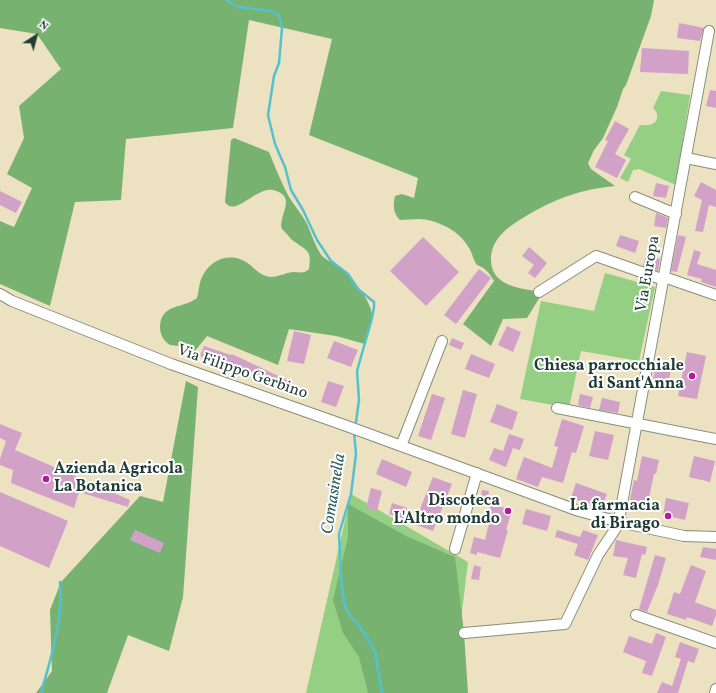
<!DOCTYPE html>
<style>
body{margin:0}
#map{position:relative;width:716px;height:693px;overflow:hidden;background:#ece1c0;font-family:Vollkorn,serif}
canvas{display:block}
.north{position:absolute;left:16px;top:16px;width:40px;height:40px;-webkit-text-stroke:3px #fff;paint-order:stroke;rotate:36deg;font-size:11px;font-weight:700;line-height:16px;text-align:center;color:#1f3d34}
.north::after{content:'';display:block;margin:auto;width:14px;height:18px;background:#1f3d34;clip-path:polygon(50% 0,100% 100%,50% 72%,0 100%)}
</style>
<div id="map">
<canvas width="716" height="693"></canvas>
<div class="north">N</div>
</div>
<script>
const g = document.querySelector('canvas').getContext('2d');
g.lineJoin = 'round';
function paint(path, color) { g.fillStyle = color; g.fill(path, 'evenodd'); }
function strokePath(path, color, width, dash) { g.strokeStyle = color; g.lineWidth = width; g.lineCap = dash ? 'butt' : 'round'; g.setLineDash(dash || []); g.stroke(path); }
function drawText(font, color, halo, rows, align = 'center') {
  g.font = font + ' Vollkorn,serif'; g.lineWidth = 4; g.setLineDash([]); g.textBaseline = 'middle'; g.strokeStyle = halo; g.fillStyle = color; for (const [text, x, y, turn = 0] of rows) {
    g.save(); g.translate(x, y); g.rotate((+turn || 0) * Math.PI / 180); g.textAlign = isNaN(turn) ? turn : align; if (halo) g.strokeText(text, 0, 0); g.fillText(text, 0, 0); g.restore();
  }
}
paint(new Path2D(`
 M661,91l29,4 -14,90 -37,-16 -6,1 -5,12 -8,-4 11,-19 -7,-4 16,-30c5,0 10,1 14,-2 5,-4 4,-11 -1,-15z
 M605,273l50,14 -16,74 -58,-10 -12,57 -49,-9 21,-98 53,10z
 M351,494l117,68 -16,131h-146z`), '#95cf83');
paint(new Path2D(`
 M0,0h654l-3,16 -25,69 -3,4 -6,18 -14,31 -9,12 -6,13 3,6 24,17c-33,3 -61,13 -89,30 -17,10 -36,23 -35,45 1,26 32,28 52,31l-16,26 -24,1 -12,27 -28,-22 31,-43c-5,-8 -8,-13 -17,-16 -4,-5 -4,-11 -8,-17 -9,-17 -31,-28 -50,-29 -6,0 -13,1 -19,1 -7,-6 -7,-16 -5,-24l7,-2 12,4 4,-20 -109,-43 23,-96 -83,-19 -16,108 -107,11 -5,61 -46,2 -25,104 -50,-22v-63l14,6 18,-39 -25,-14 17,-36 -5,-32 42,-37 -24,-35 -37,-6z
 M234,138l35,14c6,15 12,30 20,45 5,8 12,16 17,25 5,10 8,21 14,31 4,7 13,9 19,14 12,9 34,35 33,50 0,9 -4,18 -7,27l-29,-8 -47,-7 -11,36 -71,-29 -12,15 -7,-4 -18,-2c-6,-4 -10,-10 -10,-18 1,-24 23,-18 37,-29 2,-7 2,-15 5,-21 8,-17 27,-25 44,-15 7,4 12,12 20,14 9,3 18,-3 27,-4 4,0 8,1 12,0l4,-3c3,-19 -2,-18 -14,-27 -4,-2 -6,-6 -9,-9 0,0 -4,-4 -4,-4 -5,-12 17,-33 -9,-39 -16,-4 -39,28 -48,12l6,-62z
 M186,381l12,6 -15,210 -14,54 -41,-16 -21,58h-71l16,-22 -2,-61 11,-28 79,-86 23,6z
 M348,504l60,33 47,20 9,76 4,60h-100l-9,-36 -16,-24 -10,-33 15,-63z`), '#78b271');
strokePath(new Path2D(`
 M226,0l12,7 33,4 8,4 3,13 -3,35 -5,13 -6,39 7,29 10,23 6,23 12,20 14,30 14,21 17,13 10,15 16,13v5l-2,11 -15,53 2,29 -3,22
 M354,432l2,22 -5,40 -12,40 2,44 3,24 3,9 18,23 10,18 7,41
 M41,693c8,-28 17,-57 19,-86 1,-8 0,-17 0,-25`), '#54c1ce', 2.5);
paint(new Path2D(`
 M679,23l25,5 -4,13 -23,-3z
 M642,48l47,3 -1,23 -48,-2z
 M710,90l6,1v17l-10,-2z
 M615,121l14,8 -14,25 11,6 -9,18 -22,-11 13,-26 -3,-1z
 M701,182l15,8v17l-7,-2 -6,27 -8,-1 7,-31 -8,-4z
 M656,183l13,3 -3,12 -13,-2z
 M0,191l22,11 -6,11 -16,-8z
 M656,213l12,5 -2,10 -12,-2z
 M620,235l19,6 -4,12 -19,-7z
 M678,235l8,2 -9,35 -6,-1z
 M423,237l36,35 -33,34 -36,-35z
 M529,247l18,16 -12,15 -7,-5 6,-8 -12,-9z
 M694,250l7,2 -4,12 19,6v17l-15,-5 1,-3 -15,-4z
 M646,255l14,4 -2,12 -15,-5z
 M479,269l12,9 -35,46 -12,-9z
 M507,326l14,6 -8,20 -15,-7z
 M294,331l17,4 -7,29 -17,-3z
 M452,338l12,5 -3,7 -12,-5z
 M334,341l24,9 -7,17 -24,-9z
 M204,346l27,9 1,-1 57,27 -4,7 -44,-21 -2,6 -13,-6 1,-2 -27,-9z
 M687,352l19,4 -9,43 -19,-3z
 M471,354l24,10 -6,14 -24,-9z
 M657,361l15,4 -5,23 -15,-4z
 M328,381l16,5 -8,21 -15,-5z
 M463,390l14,4 -12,44 -14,-4z
 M432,394l13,4 -14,42 -13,-4z
 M580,394l13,3 -3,11 -12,-3z
 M602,398l18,4 -2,11 -19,-3z
 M497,404l21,8 -6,18 -22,-8z
 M562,419l22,7 -8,27 -4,-1 -9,31 -21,-6 -4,10 -22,-8 8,-22 28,11 6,-21 -4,-1z
 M0,424l22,9 -7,17 115,50 -2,7 -49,-15 -5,16 -63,-25 2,-13 -13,-5v-6l6,-18 -6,-3z
 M595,431l19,4 -6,25 -19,-4z
 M509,434l15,5 -4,11 -7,-2 -7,19 -17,-7 5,-12 9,3z
 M642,456l17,4 -3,14h-2l-6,29 -18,-3 4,-20 3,1z
 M694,456l21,5 -5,21 -21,-5z
 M382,459l30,13 -6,15 -30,-13z
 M433,477l19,7 -19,47 -19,-7z
 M576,483l31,11 -6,14 -30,-10z
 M371,488l11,3 -5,20 -11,-3z
 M482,490l7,1 -2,14 -7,-1z
 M0,492l68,29 -19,47 -49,-22z
 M666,498l23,5 -4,17 -22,-5z
 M392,503l15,5 -3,11 -15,-5z
 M491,504l21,6 -6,20h2l-8,28 -23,-6v3l-7,-2 4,-16 11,3 5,-21 -3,-1z
 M526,509l25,7 -4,15 -25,-7z
 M135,530l29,13 -4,10 -30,-13z
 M557,530l23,7 3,-7 15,5 -10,25 -14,-5 4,-11 -23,-7z
 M616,540l31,7 -2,8 -3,-1 -6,24 -13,-3 5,-17 -15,-2z
 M703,547l13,2v11l-16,-3z
 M655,555l11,3 -8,27 -11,27 -8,-3z
 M474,565l7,2 -2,13 -8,-1z
 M691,565l15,6 -11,31 21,8v5l-4,11 -25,-9 -1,3 -19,-6 7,-22 6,2z
 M656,633l10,4 -14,39 -10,-3 4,-12 -23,-9 6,-16 23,8z
 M680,642l19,7 -5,14 -6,-2 -10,32h-21l5,-11 10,4 9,-27 -6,-2z`), '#d2a1c7');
const minor = new Path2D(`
 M686,158l30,6
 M635,197l41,17
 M664,277l52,18
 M539,292l57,-36 68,24
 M0,294l12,7 159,63 173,61 235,86 40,11 65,14 32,1
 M557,408l159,31
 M401,446l41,-105
 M455,549l22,-76
 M636,615l80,28
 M464,633l101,-9 33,-69 20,-30 91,-494
 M715,693l1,-4`);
strokePath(minor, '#868f7a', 12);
strokePath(minor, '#fff', 10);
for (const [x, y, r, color] of [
 [692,376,4,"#b5179e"],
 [46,479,4,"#b5179e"],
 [508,511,4,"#b5179e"],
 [668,516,4,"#b5179e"]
]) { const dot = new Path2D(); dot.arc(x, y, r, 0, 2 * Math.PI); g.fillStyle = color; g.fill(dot); strokePath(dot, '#fff', 1.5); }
drawText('16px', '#1f3d34', '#fff', [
 ["Via Europa",649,274,-80],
 ["Via Filippo Gerbino",242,373,19]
]);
drawText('bold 16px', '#1f3d34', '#fff', [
 ["Chiesa parrocchiale",684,367],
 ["di Sant'Anna",684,385],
 ["Azienda Agricola",54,470,"left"],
 ["La Botanica",54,488,"left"],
 ["Discoteca",500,502],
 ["L'Altro mondo",500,520],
 ["La farmacia",660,507],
 ["di Birago",660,525]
], 'right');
drawText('italic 17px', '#2f6562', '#fff', [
 ["Comasinella",335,494,-81]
]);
</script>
